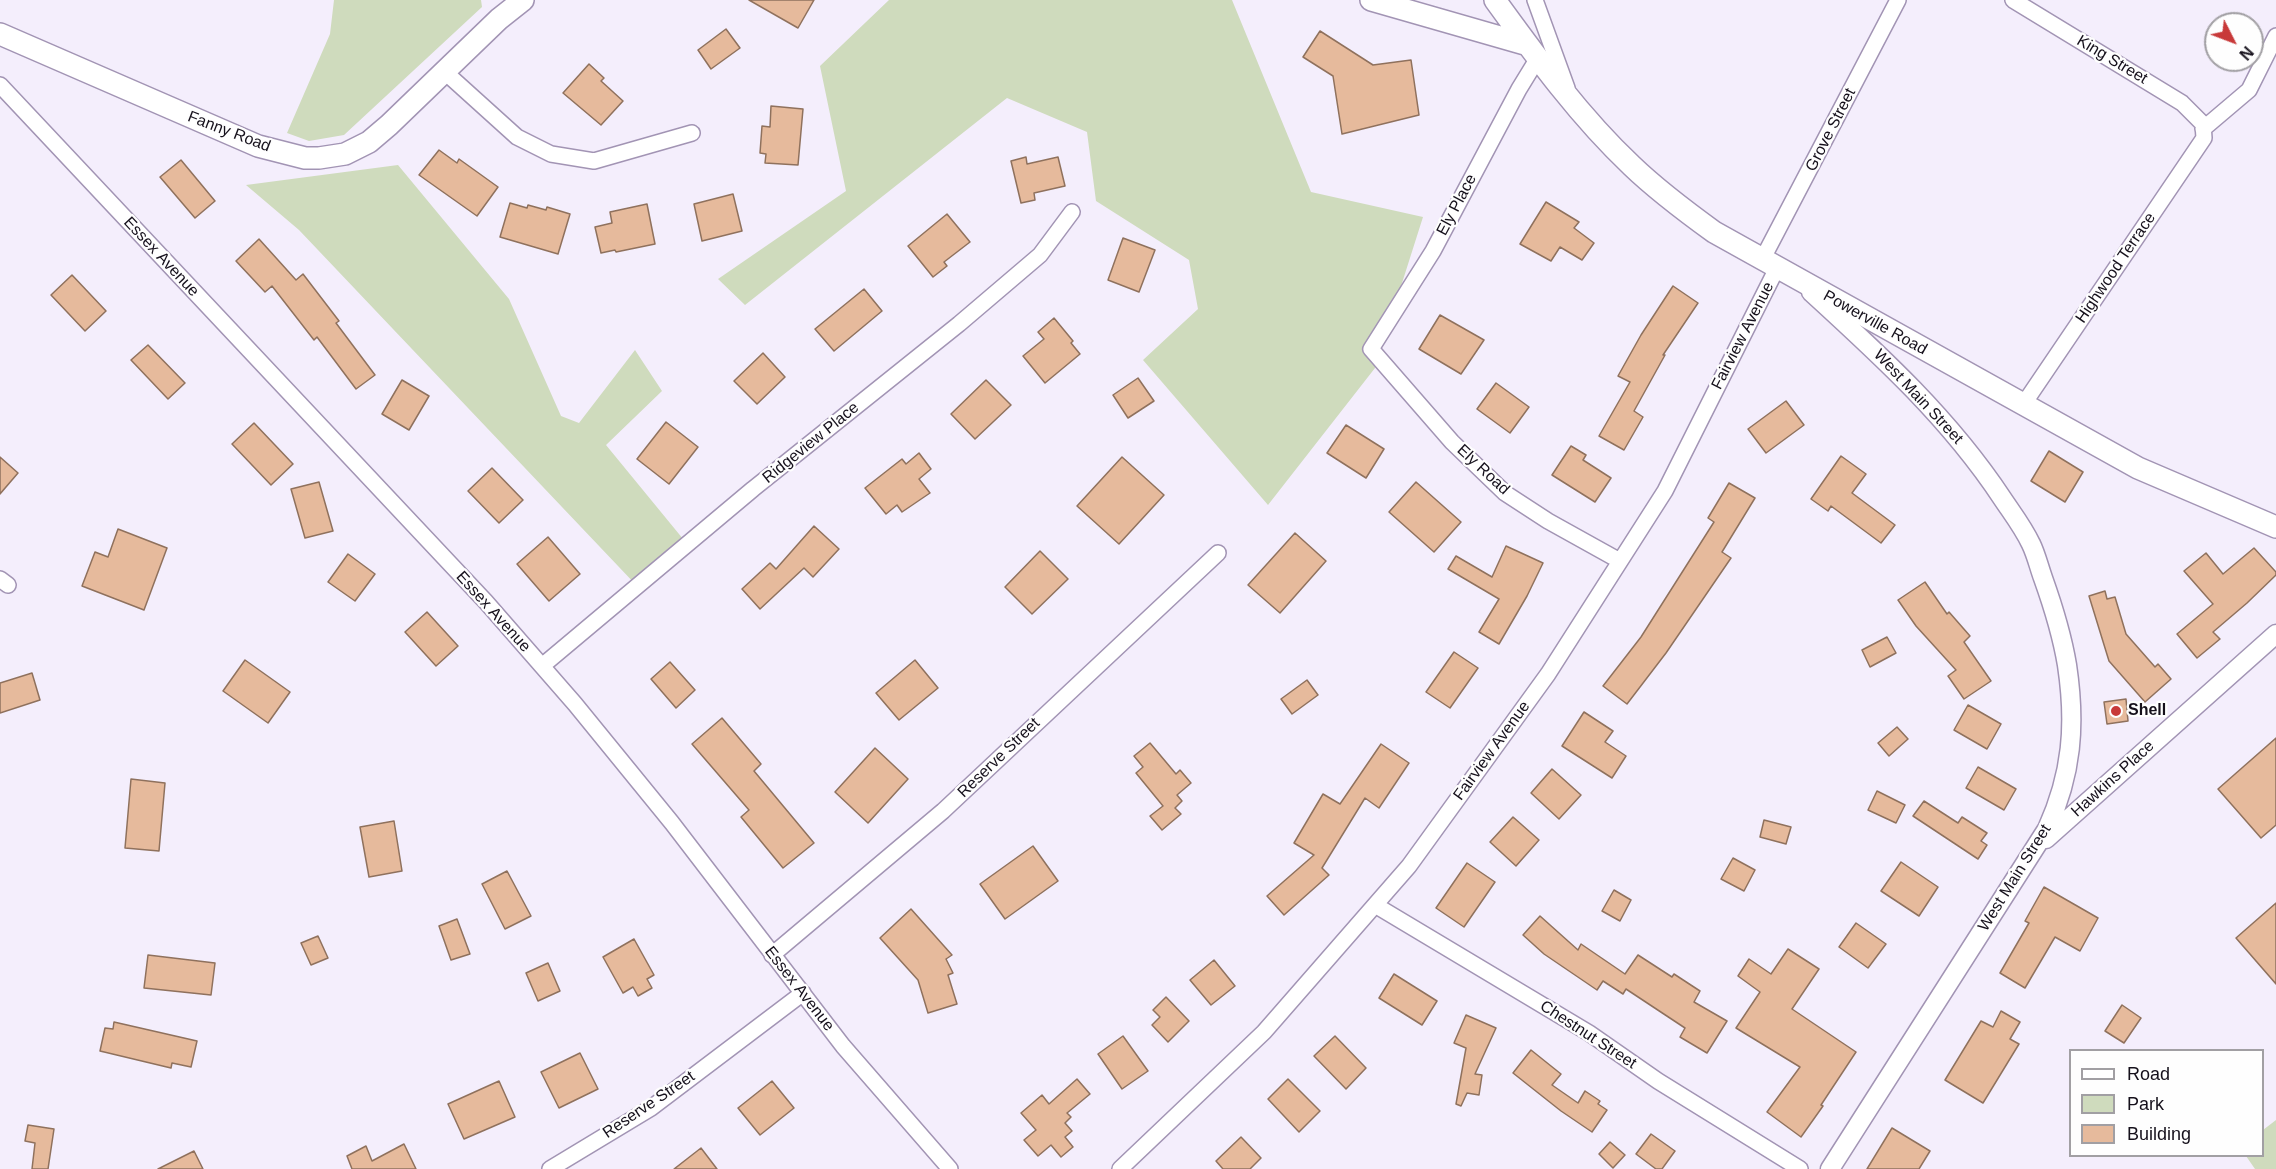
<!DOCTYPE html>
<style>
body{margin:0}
#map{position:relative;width:2276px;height:1169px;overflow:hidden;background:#f4eefc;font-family:Helvetica,sans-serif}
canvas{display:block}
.legend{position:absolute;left:2069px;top:1049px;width:195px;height:108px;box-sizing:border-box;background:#fefefe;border:2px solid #a19fa3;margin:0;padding:8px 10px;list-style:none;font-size:18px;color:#15101b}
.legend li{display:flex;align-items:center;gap:12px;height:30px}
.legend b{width:30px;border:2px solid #a19fa3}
.north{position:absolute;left:2204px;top:12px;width:60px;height:60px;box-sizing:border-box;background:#fefefe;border:2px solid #a19fa3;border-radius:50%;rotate:132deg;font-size:16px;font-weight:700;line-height:24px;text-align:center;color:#15101b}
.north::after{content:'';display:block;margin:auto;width:21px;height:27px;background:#c83939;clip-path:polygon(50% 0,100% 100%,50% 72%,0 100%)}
</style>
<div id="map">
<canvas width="2276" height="1169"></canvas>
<ul class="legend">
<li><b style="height:8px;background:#fff"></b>Road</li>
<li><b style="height:16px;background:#cfdbbd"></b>Park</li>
<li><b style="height:16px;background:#e6ba9c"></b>Building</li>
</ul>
<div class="north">N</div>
</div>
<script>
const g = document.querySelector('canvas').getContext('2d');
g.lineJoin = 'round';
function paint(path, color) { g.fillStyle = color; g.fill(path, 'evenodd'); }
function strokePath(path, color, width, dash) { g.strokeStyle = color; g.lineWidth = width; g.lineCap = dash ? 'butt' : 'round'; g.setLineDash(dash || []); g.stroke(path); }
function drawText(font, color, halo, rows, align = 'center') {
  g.font = font + ' Helvetica,sans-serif'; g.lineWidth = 4.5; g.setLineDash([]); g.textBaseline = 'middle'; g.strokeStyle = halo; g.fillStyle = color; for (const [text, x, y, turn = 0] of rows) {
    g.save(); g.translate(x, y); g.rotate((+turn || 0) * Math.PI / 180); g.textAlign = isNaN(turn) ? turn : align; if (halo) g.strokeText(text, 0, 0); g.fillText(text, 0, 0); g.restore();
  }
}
paint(new Path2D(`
 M334,0h147l1,7 -138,128 -35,6 -22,-8 43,-99z
 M889,0h343l79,192 112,25 -48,151 -107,137 -125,-145 55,-51 -9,-49 -93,-59 -9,-69 -80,-34 -262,207 -27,-26 128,-88 -26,-125z
 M398,165l111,134 52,117 18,7 56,-73 27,41 -56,54 82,100 -51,41 -338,-356 -53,-45z
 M2276,1120v49h-21l-9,-13h16l1,-26z`), '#cfdbbd');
const building = new Path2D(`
 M749,0h65l-16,28z
 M726,29l14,19 -29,21 -13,-19z
 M1320,31l53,34 38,-5 8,55 -77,19 -9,-58 -30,-19z
 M589,64l15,14 -3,3 22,20 -22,24 -38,-32z
 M771,106l32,3 -5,56 -33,-2 1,-9 -6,-1 2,-27 8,1z
 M439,150l18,13 2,-4 39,28 -21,29 -58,-41z
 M1026,157l1,7 31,-7 7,29 -31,7 1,7 -14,3 -10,-42z
 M181,160l34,41 -20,17 -35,-41z
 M733,194l9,37 -40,10 -8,-37z
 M1546,202l33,20 -5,6 20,15 -12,17 -22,-13 -9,14 -31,-17z
 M510,203l17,5 1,-3 18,5 1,-3 23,7 -12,40 -58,-17z
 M647,204l8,40 -39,8 -1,-2 -14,3 -6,-26 17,-4 -2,-11z
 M947,214l23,28 -26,20 3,4 -14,11 -25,-31z
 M1123,238l32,12 -16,42 -31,-12z
 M259,239l37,41 7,-6 36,47 -3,2 39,52 -19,14 -39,-52 -3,3 -42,-54 -7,6 -29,-31z
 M72,275l34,36 -21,20 -34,-36z
 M1673,286l25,17 -35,52h2l-31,56 9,6 -19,33 -25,-14 31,-54 -12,-6 23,-41z
 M864,289l18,22 -48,40 -19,-22z
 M1440,315l44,25 -23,34 -42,-25z
 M1054,318l19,23 -2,2 9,11 -35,29 -22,-27 21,-17 -6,-7z
 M148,345l37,38 -17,16 -37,-39z
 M763,353l22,24 -28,27 -23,-23z
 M1138,378l16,23 -26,17 -15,-23z
 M402,380l27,16 -20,34 -27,-16z
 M986,380l25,25 -36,34 -24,-25z
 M1496,383l33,24 -19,26 -33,-24z
 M1786,401l18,24 -38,28 -18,-24z
 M666,422l32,25 -29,37 -32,-25z
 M254,423l39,41 -22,21 -39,-41z
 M1346,425l38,24 -18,29 -39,-25z
 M1571,446l15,9 -3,5 28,18 -16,24 -43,-27z
 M2049,451l34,21 -18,30 -34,-21z
 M919,453l12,16 -12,10 11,14 -28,19 -5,-7 -11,9 -21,-26 37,-29 4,5z
 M1841,456l25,18 -14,19 43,32 -14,18 -50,-37 -3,5 -17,-12z
 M0,457l18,16 -18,21z
 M1122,457l42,38 -45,49 -42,-38z
 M492,468l31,32 -24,23 -31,-32z
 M319,482l14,49 -28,7 -14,-49z
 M1416,482l45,40 -27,30 -45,-40z
 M1729,483l26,15 -33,54 9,6 -65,95 -39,51 -24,-18 38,-49 73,-115 -6,-4z
 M814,526l25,23 -26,28 -9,-9 -44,41 -18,-20 28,-26 6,6z
 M118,529l49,19 -23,62 -62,-24 13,-34 13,5z
 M1295,533l31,28 -46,52 -32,-28z
 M548,537l32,37 -31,27 -32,-37z
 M1506,546l37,17 -16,33 -28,48 -20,-12 20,-33 -51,-30 8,-13 36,21z
 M2254,548l22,24v3l-29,28 -34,29 7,7 -23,19 -20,-24 36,-30 -29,-33 22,-18 17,21z
 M1040,551l28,28 -36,35 -27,-27z
 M348,554l27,20 -20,27 -27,-19z
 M1925,582l22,32 2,-2 21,24 -6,6 27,39 -27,18 -16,-23 8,-6 -40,-44 -18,-26z
 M2105,591l2,8 8,-2 11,37 29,33 3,-3 13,15 -26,23 -36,-41 -20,-65z
 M427,612l31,34 -22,20 -31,-34z
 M1887,637l9,16 -26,14 -8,-17z
 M1454,652l24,16 -28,40 -24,-16z
 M245,660l45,32 -22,31 -45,-32z
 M915,660l23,28 -39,32 -23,-27z
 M670,662l25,28 -19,18 -25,-29z
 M32,673l8,27 -40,13v-30z
 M1307,680l11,15 -26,19 -11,-15z
 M2126,699l2,22 -21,3 -3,-22z
 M1968,705l33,19 -14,25 -33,-19z
 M1584,712l29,19 -8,11 21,14 -14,22 -50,-32z
 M722,718l39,46 -7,7 60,72 -31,25 -42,-51 8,-7 -57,-66z
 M1897,727l11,12 -19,17 -11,-13z
 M2276,738v87l-15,13 -43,-49z
 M1150,743l26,31 4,-4 11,13 -14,12 5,6 -7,7 6,6 -19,16 -12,-14 13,-10 -27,-33 7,-6 -9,-11z
 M1381,744l28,19 -30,45 -14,-10 -43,70 7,7 -45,40 -17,-19 47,-41 -20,-12 29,-49 17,10z
 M875,748l33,31 -40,44 -33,-31z
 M1978,767l38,22 -12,21 -38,-22z
 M1552,769l29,26 -22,24 -28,-26z
 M131,779l34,4 -6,68 -34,-3z
 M1877,791l28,14 -9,18 -28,-13z
 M1924,801l34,22 4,-6 25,16 -6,8 6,4 -9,14 -65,-43z
 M1513,817l26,23 -23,26 -26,-24z
 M1764,820l27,7 -5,17 -26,-7z
 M394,821l8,50 -33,6 -9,-50z
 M1033,846l25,35 -53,38 -25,-35z
 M1733,858l22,12 -11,21 -23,-12z
 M1901,862l37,25 -19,29 -38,-25z
 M1467,863l28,19 -31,45 -28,-19z
 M507,871l24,45 -26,13 -23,-45z
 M2044,887l54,31 -18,33 -25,-14 -30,51 -25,-15 29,-50 -4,-2z
 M1614,890l17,10 -11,21 -18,-10z
 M2276,903v81l-40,-46z
 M911,909l41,46 -6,4 7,14 -5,2 9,29 -29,9 -10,-33 -38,-42z
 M1540,916l38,34 3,-6 44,30 13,-19 34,22 2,-3 26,17 -6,11 33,19 -20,32 -27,-16 5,-9 -59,-39 -3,5 -20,-13 -6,9 -53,-36 -21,-19z
 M457,919l13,35 -19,6 -12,-34z
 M1856,923l30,21 -18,24 -29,-21z
 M318,936l10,22 -17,7 -10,-22z
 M634,939l20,36 -7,4 5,9 -14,8 -5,-9 -10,6 -20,-36z
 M1788,949l31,20 -27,40 64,43 -35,53 2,1 -22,31 -34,-25 33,-45 -64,-39 24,-36 -22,-16 11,-17 22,15z
 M148,955l67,8 -4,32 -67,-7z
 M1214,960l21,26 -24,19 -21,-25z
 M548,963l12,28 -22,10 -12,-28z
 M1394,974l43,27 -15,24 -43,-27z
 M1166,997l23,24 -21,21 -16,-17 8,-8 -7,-7z
 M2122,1005l19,13 -17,25 -19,-12z
 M2001,1011l19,11 -10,17 9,5 -36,59 -38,-23 36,-59 12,6z
 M1466,1015l30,13 -21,46 7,1 -3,20 -12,-2 -6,13 -5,-2 10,-56 -12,-5z
 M114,1022l83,19 -6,26 -19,-4 -1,5 -71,-17 5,-23 8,1z
 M1123,1036l25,35 -26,18 -24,-35z
 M1335,1036l31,32 -20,21 -32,-33z
 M1531,1050l30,24 -9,11 26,18 7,-12 15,10 -2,3 9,6 -15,22 -31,-21 -48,-38z
 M580,1053l18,36 -39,19 -18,-36z
 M1077,1079l13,15 -23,19 4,4 -6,6 7,8 -7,6 8,10 -12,10 -10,-12 -13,11 -14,-16 12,-10 -15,-17 21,-18 7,9z
 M1288,1079l32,32 -21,21 -31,-33z
 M499,1081l16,36 -51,22 -16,-35z
 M772,1081l22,27 -34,27 -22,-27z
 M28,1125l26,4 -6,40h-16l3,-26 -10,-2z
 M1892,1128l38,23 -11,18h-52z
 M1651,1134l24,17 -13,18h-6l-20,-15z
 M1241,1137l20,21 -11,11h-27l-7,-8z
 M1610,1142l15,13 -12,13 -14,-14z
 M404,1144l12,25h-64l-5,-13 19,-10 6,15z
 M701,1148l16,21h-43z
 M194,1151l9,18h-45z`);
paint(building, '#e6ba9c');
strokePath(building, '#8f715d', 1.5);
const minor = new Path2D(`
 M1535,0l32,88
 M2013,0l169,103 21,21 1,14 -181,267
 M1538,58l-19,31 -86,162 -62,98 81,93 53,51 43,28 72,40
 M445,72l72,65 34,17 43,7 98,-28
 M0,85l486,517 89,102 97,119 171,223 107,123
 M2203,129l46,-39 27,-54
 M1762,260l136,-260
 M0,579l8,6
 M542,666l211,-177 206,-165 81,-69 32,-43
 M1375,905l214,128 69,48 142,88
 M772,955l171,-144 275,-258
 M550,1169l101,-61 152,-115
 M1120,1169l144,-137 145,-166 139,-192 117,-183 112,-223`);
const tertiary = new Path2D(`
 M1811,292c70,64 138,126 191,206 10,15 21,29 29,46 5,10 8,23 12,34 10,28 19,57 24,87 9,60 5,109 -20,164l-217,340
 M2046,839l230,-205`);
const secondary = new Path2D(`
 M1371,0l157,45
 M1495,0c42,58 85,117 137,166 25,24 53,45 82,66l424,236 138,59
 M0,34l258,112 47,12h14l26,-4 24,-12 20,-17 110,-106 24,-19`);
strokePath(minor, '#a294b4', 18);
strokePath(tertiary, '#a294b4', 21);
strokePath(secondary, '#a294b4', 24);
strokePath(minor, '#fff', 15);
strokePath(tertiary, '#fff', 18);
strokePath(secondary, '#fff', 21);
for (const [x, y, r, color] of [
 [2116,711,6,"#c83939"]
]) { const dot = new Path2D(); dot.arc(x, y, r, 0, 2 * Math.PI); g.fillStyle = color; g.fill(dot); strokePath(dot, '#fefefe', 2); }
drawText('16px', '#15101b', '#fefefe', [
 ["King Street",2112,60,31],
 ["Grove Street",1831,130,-63],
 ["Fanny Road",229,132,21],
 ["Ely Place",1457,205,-62],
 ["Essex Avenue",161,257,47],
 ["Highwood Terrace",2116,268,-56],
 ["Powerville Road",1875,323,29],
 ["Fairview Avenue",1743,336,-63],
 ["West Main Street",1918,397,47],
 ["Ridgeview Place",811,443,-39],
 ["Ely Road",1483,470,43],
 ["Essex Avenue",493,612,48],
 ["Fairview Avenue",1492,751,-54],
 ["Reserve Street",999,758,-44],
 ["Hawkins Place",2113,779,-42],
 ["West Main Street",2015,878,-58],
 ["Essex Avenue",799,989,52],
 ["Chestnut Street",1588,1035,33],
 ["Reserve Street",649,1105,-34]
]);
drawText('bold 16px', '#15101b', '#fefefe', [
 ["Shell",2128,711]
], 'left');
</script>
